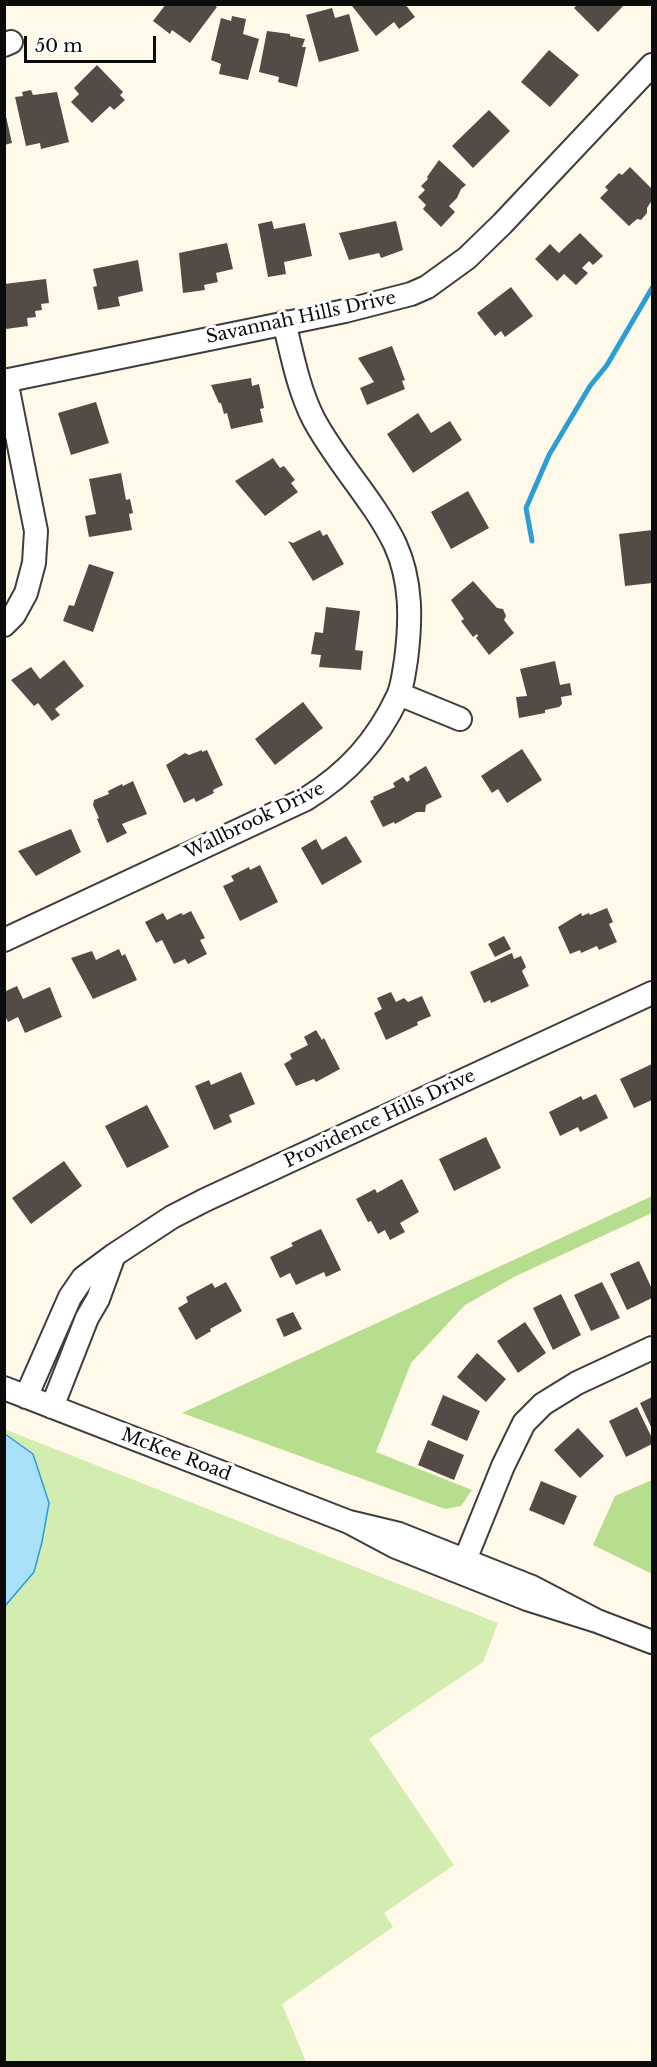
<!DOCTYPE html>
<style>
body{margin:0}
#map{position:relative;width:657px;height:2067px;overflow:hidden;background:#fff9e9;font-family:"Libre Baskerville",serif}
canvas{display:block}
.frame{position:absolute;inset:0;border:6px solid #0b0b0b;pointer-events:none}
.scale{position:absolute;left:24px;top:36px;width:132px;height:27px;box-sizing:border-box;border:3px solid #0b0b0b;border-top:0;padding-left:8px;font-size:18px;line-height:21px;white-space:nowrap;color:#0b0b0b;-webkit-text-stroke:4px #fff;paint-order:stroke}
</style>
<div id="map">
<canvas width="657" height="2067"></canvas>
<div class="frame"></div>
<div class="scale">50 m</div>
</div>
<script>
const g = document.querySelector('canvas').getContext('2d');
g.lineJoin = 'round';
function paint(path, color) { g.fillStyle = color; g.fill(path, 'evenodd'); }
function strokePath(path, color, width, dash) { g.strokeStyle = color; g.lineWidth = width; g.lineCap = dash ? 'butt' : 'round'; g.setLineDash(dash || []); g.stroke(path); }
function drawText(font, color, halo, rows, align = 'center') {
  g.font = font + ' "Libre Baskerville",serif'; g.lineWidth = 6; g.setLineDash([]); g.textBaseline = 'middle'; g.strokeStyle = halo; g.fillStyle = color; for (const [text, x, y, turn = 0] of rows) {
    g.save(); g.translate(x, y); g.rotate((+turn || 0) * Math.PI / 180); g.textAlign = isNaN(turn) ? turn : align; if (halo) g.strokeText(text, 0, 0); g.fillText(text, 0, 0); g.restore();
  }
}
paint(new Path2D(`
 M4,1429l494,194 -15,39 -114,77 85,126 -70,48 9,14 -111,77 24,58h-301z`), '#d3ecb0');
paint(new Path2D(`
 M652,1196v17l-138,64 -49,28 -54,58 -35,89 96,38 -11,16 -16,3 -263,-96z
 M652,1480v94l-59,-29 22,-49z`), '#b7dd8f');
const water = new Path2D(`
 M5,1434l28,20 16,49 -7,39 -8,30 -29,34z`);
paint(water, '#aae1fa');
strokePath(water, '#2c9dd7', 1.5);
strokePath(new Path2D(`
 M532,541l-6,-33 23,-53 41,-69 17,-21 45,-77`), '#2c9dd7', 5);
paint(new Path2D(`
 M166,4h46l5,3 -27,36 -18,-13 -2,4 -17,-13z
 M353,4h52l10,13 -16,12 -5,-7 -18,14 -24,-30z
 M578,4h47l-27,28 -24,-24z
 M332,8l3,10 14,-4 10,37 -40,11 -13,-47z
 M232,16l14,3 -3,15 16,5 -11,41 -29,-6 2,-10 -10,-4 10,-42 10,3z
 M267,31l23,3v2l15,3 -3,8h4l-9,40 -19,-5 1,-5 -20,-5z
 M549,50l30,25 -29,32 -29,-25z
 M97,65l26,27 -3,3 5,5 -11,10 -4,-4 -18,17 -21,-21 8,-8 -5,-6z
 M31,90l2,5 24,-3 12,50 -28,7 -1,-6 -14,3 -11,-49 8,-1 -1,-4z
 M489,110l21,21 -37,37 -21,-22z
 M5,112l7,31 -8,2v-32z
 M439,160l27,25 -5,4 -4,9 -8,8 6,6 -14,15 -18,-18 3,-4 -8,-8 7,-7 -4,-4 7,-7 -1,-2z
 M630,167l22,22v11l-5,8v5l-6,7 -4,-1 -8,7 -29,-28 8,-8 -3,-3 14,-14 3,2z
 M272,221l2,8 31,-6 7,33 -28,6 2,12 -18,3 -10,-53z
 M396,221l7,29 -22,8 -2,-5 -30,7 -10,-27z
 M580,233l23,23 -10,9 -4,-4 -7,7 6,5 -12,12 -12,-11 -7,7 -22,-22 15,-15 9,9z
 M227,243l6,26 -17,4 2,9 -14,3 1,5 -22,3 -4,-40z
 M138,260l5,31 -25,6 2,9 -22,4 -5,-23 4,-1 -4,-17z
 M46,279l3,24 -8,1 1,6 -7,1 1,6 -9,1 1,8 -22,3 -2,-45z
 M511,287l22,29 -28,21 -4,-6 -6,5 -18,-23z
 M392,346l13,34 -3,1 3,8 -38,16 -7,-17 14,-6 -16,-24z
 M251,378l1,8 7,-2 5,24 -4,1 3,13 -32,7 -4,-16 -3,1 -3,-11h-2l-8,-18z
 M96,402l13,41 -38,12 -13,-42z
 M418,413l13,20 19,-12 12,19 -49,33 -26,-39z
 M273,458l7,10 4,-2 11,14 -4,3 7,9 -33,24 -30,-35z
 M121,473l5,27 4,-1 3,14 -4,1 3,16 -43,7 -4,-21 11,-2 -7,-35z
 M468,491l21,37 -38,21 -20,-37z
 M320,530l3,6 4,-2 17,30 -31,17 -25,-40 5,2z
 M652,530v53l-27,3 -6,-52z
 M89,564l25,8 -21,60 -30,-11 6,-16 5,1z
 M473,581l24,27 6,1 3,7 -2,4 10,13 -25,22 -13,-17 2,-2 -1,-2 -4,3 -12,-16 3,-2 -13,-19z
 M326,607l34,4 -5,39 8,1 -2,19 -42,-3 2,-12 -10,-1 4,-22 8,1z
 M64,660l20,26 -29,23 5,6 -8,6 -14,-18 -4,3 -23,-26 20,-13 9,12z
 M555,661l5,24 10,-2 2,12 -11,2 1,7 -3,3 -14,3v3l-26,5 -3,-21 11,-1 -7,-27z
 M303,702l20,26 -48,37 -20,-26z
 M522,749l20,31 -35,23 -9,-14 -6,4 -11,-17z
 M202,750v2l5,-2 16,35 -10,5 1,3 -18,9 -2,-4 -10,5 -18,-38 19,-12 4,2z
 M426,766l16,31 -16,8 -1,7h-8l-22,12 -1,-2 -11,5 -13,-26 4,-2 -1,-2 22,-10 -2,-4 10,-6 4,5 3,-2 -1,-4z
 M133,781l14,33 -25,10 5,9 -20,10 -10,-24 2,-1 -6,-13 1,-5 15,-6 -1,-3 14,-7 1,2z
 M71,829l10,23 -45,24 -18,-25z
 M346,836l16,26 -40,23 -21,-37 15,-9 6,11z
 M260,865l18,37 -38,19 -17,-35 11,-5 -3,-5 18,-9 1,3z
 M607,908l6,14 -4,2 8,18 -18,8 -2,-4 -16,7 -1,-3 -10,4 -12,-27 23,-14 1,3 7,-3 1,2z
 M191,911l14,27 -5,2 7,14 -19,10 -3,-5 -11,5 -12,-24 -6,3 -11,-21 18,-9 4,7 14,-7 2,2z
 M504,936l7,13 -16,8 -7,-13z
 M119,949l3,7 3,-2 12,26 -44,19 -22,-41 21,-7 4,9z
 M512,953l2,6 7,-3 5,11 -4,4 7,15 -38,17 -1,-3 -6,3 -14,-31z
 M17,986l6,13 27,-12 12,30 -37,16 -7,-16 -10,5 -4,-8v-22z
 M391,992l5,10 8,-4 4,4 14,-6 9,20 -14,6 1,3 -32,15 -12,-27 8,-4 -5,-11z
 M316,1030l6,10 2,-2 16,31 -24,13 -2,-3 -18,7 -12,-22 8,-5 -2,-5 18,-9 -4,-8z
 M652,1064v36l-18,8 -14,-29z
 M241,1072l14,32 -26,11 3,7 -18,8 -19,-44 14,-6 2,5z
 M596,1094l12,24 -28,14 -2,-5 -18,9 -11,-24 32,-16 2,4z
 M147,1105l22,42 -42,21 -22,-42z
 M486,1137l15,31 -47,23 -15,-32z
 M64,1161l18,25 -51,38 -19,-26z
 M402,1179l17,33 -19,11 5,9 -15,8 -5,-10 -7,4 -7,-13 -3,1 -12,-23 19,-10 2,4z
 M321,1229l20,41 -15,7 -2,-5 -28,13 -6,-12 -10,5 -10,-21 23,-11 -2,-3z
 M639,1261l13,28v9l-25,12 -17,-36z
 M226,1282l16,29 -32,18 1,2 -15,9 -18,-32 10,-6 -2,-5 26,-14 3,5z
 M602,1282l18,36 -29,13 -17,-36z
 M561,1294l20,41 -28,15 -20,-42z
 M293,1312l9,17 -18,8 -8,-18z
 M525,1322l21,31 -28,20 -21,-32z
 M477,1353l29,26 -20,23 -29,-25z
 M443,1395l37,16 -13,30 -36,-16z
 M652,1397v32l-12,-26z
 M637,1407l15,31v6l-26,13 -17,-36z
 M578,1428l26,28 -24,22 -26,-28z
 M428,1440l36,15 -10,25 -36,-15z
 M541,1481l36,15 -13,29 -35,-15z`), '#544b47');
const minor = new Path2D(`
 M4,45l7,-3
 M4,381l341,-70 66,-17 16,-7 40,-29 35,-34 150,-159
 M4,625l10,-10 12,-22 8,-30 2,-32 -30,-151
 M399,694l61,25
 M4,940l302,-141c42,-26 71,-58 92,-103 5,-11 6,-25 8,-36 5,-39 6,-79 -11,-116 -22,-45 -59,-82 -82,-126 -15,-30 -21,-64 -29,-96
 M114,1255l58,-38 33,-17 447,-207
 M4,1388l345,134
 M26,1397l44,-100 13,-19 31,-23 -16,44 -11,19 -35,89
 M465,1560l38,-94 21,-43 19,-19 34,-21 75,-35
 M597,1621l-65,-34 -133,-53 -50,-12 47,25 131,52 70,22 55,21`);
strokePath(minor, '#3e3e3e', 26);
strokePath(minor, '#fff', 22);
drawText('18px', '#0b0b0b', '#fff', [
 ["Savannah Hills Drive",301,318,-12],
 ["Wallbrook Drive",255,821,-26],
 ["Providence Hills Drive",380,1119,-25],
 ["McKee Road",176,1455,21]
]);
</script>
